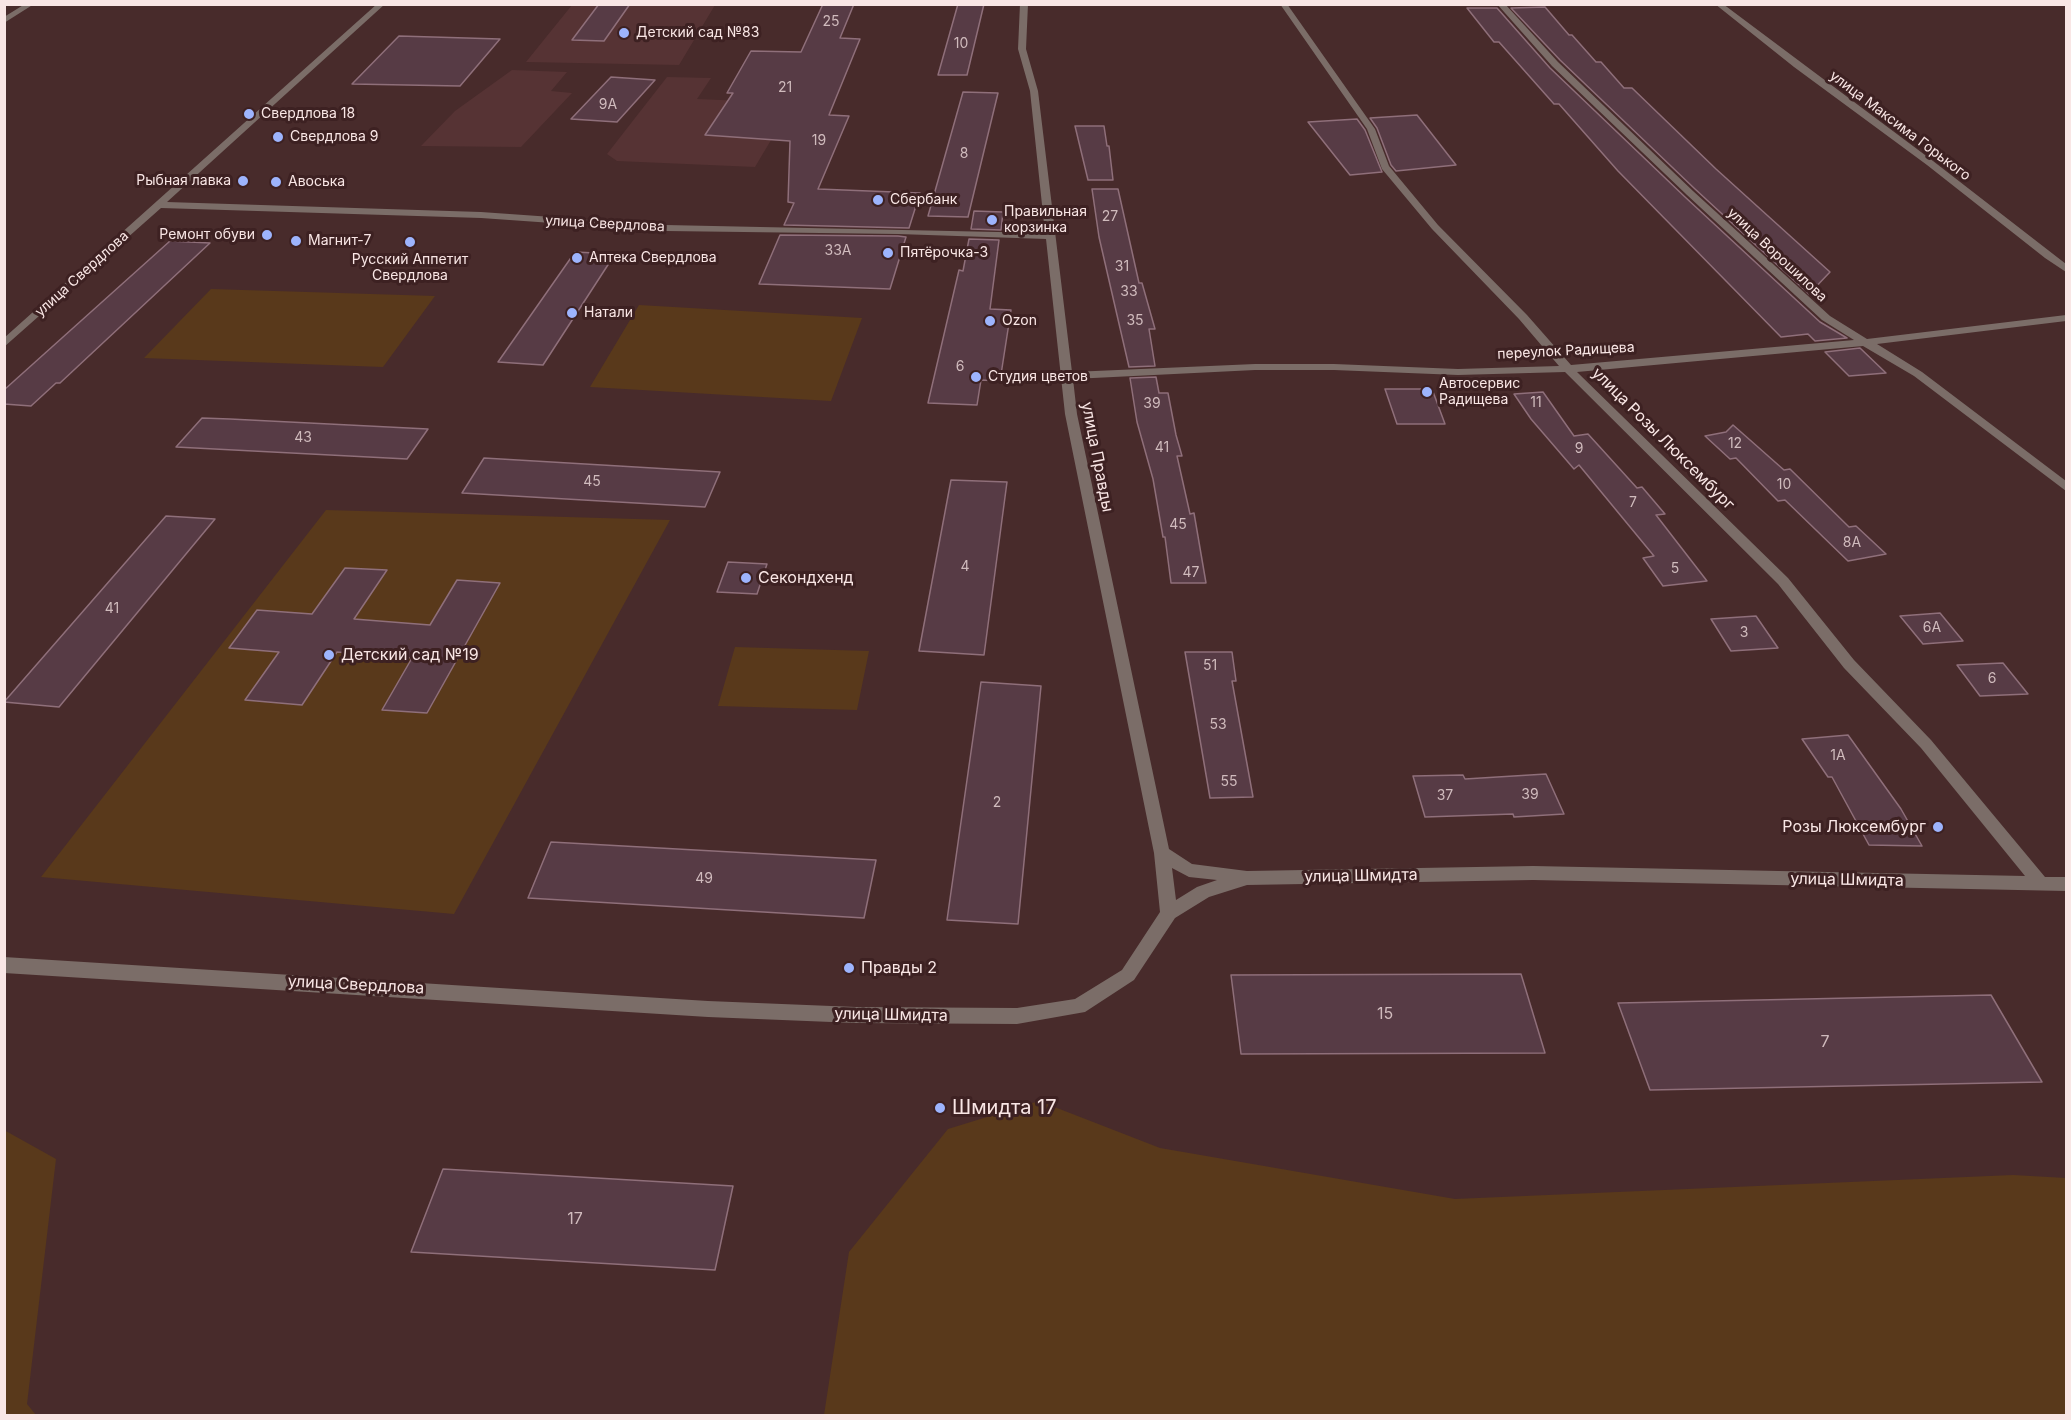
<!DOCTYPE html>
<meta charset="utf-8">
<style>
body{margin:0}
#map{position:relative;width:2071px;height:1420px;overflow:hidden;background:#482b2b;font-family:Inter,sans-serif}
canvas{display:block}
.frame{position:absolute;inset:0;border:6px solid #f9e6e5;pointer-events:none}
</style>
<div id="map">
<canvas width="2071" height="1420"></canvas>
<div class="frame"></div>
</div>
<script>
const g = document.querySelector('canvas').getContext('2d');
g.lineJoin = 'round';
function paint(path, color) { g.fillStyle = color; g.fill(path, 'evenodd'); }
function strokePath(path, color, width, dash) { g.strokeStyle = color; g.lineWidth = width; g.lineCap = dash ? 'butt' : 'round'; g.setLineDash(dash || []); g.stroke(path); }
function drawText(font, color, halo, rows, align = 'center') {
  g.font = font + ' Inter,sans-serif'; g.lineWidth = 6; g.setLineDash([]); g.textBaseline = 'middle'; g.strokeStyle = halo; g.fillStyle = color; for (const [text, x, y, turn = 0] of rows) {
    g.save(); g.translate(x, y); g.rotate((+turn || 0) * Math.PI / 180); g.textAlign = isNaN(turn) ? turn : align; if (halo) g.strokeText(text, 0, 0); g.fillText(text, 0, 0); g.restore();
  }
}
paint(new Path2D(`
 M572,5h143l-36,60 -153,-3z
 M512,70l55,2 -16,19 21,2 -51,54 -100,-1 34,-35z
 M667,77l44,1 -14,21 96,4 -38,64 -138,-6 -10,-7z`), '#563334');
paint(new Path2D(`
 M211,289l224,7 -52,71 -239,-9z
 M639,305l223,13 -31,83 -241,-14z
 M326,510l344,10 -216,394 -413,-37z
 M735,647l134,4 -12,59 -139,-4z
 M1039,1101l121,47 295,51 558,-24 53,3v237h-1242l25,-163 99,-123z
 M4,1130l52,29 -29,245 9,11h-31z`), '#59391b');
const building = new Path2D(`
 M599,4h31l-26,37 -32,-1z
 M823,4h31l-14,34 20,1 -31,76 20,1 -31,73 102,4 -11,35 -125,-3 10,-22 -6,-1 2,-61 -85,-6 28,-42h-6l24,-42 50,1z
 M958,4h26l-17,71h-29z
 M1545,7l24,28h3l24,27h5l23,26h8l84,81 114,103 -21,22 -114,-105 -135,-129 -49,-52z
 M1467,8h30l53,60 135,129 135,125 27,16 -32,3 -7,-7 -27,3 -163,-166 -59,-67h-5l-55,-62h-5z
 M399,36l101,3 -40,47 -108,-2z
 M611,77l44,3 -38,42 -46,-3z
 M963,92l35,1 -30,124 -40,-1z
 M1417,115l39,50 -60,6 -5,-6 -14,-37 -7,-10z
 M1357,119l8,11 17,42 -32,3 -42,-53z
 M1075,126h29l3,20h2l4,34h-25z
 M1092,189h26l21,94h3l13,46h-6l6,37 -26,1 -30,-130z
 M974,211l29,1 -2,18 -30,-1z
 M780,235l118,1 8,1 -16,52 -131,-5z
 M969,239l30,1 -9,69 21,1 -11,71 -19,-1 -4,25 -49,-2 31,-133 4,1z
 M170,241l40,2 -150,140h-4l-25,23 -27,-2v-14z
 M575,252l40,2 -72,111 -45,-3z
 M1860,348l26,25 -37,3 -24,-24z
 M1156,377l3,16h9l8,42 6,21h-5l13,58 4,-1 12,70h-35l-6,-46h-2l-10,-58 -16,-57 -7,-44z
 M1385,389h47l13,35h-48z
 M1543,392l31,44 14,-2 49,54 5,-1 23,27 -9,1 51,66 -44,5 -20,-28 11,-2 -75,-91 -5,4 -43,-50 -17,-25z
 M202,418l28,1 198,10 -21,30 -231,-12z
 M1733,425l51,45 6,-1 59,58 7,-1 30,28 -38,7 -63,-61 -7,1 -42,-43 -6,1 -25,-23 21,-4z
 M484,458l236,14 -15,35 -243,-14z
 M951,480l56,2 -23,173 -65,-4z
 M166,516l49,3 -156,188 -55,-5z
 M728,562l39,2 -10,30 -40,-2z
 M345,568l42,2 -33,49 76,6 27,-45 43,3 -73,130 -45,-3 30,-52 -75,-6 -35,53 -57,-5 34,-48 -50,-4 28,-38 55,4z
 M1940,613l23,28 -40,3 -23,-28z
 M1756,616l22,32 -47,3 -20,-32z
 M1185,652h47l4,29h-4l21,116 -43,1z
 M2003,663l25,31 -48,2 -23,-31z
 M981,682l60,4 -23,238 -71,-4z
 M1848,735l53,74 21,37 -53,-1 -37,-68h-4l-26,-38z
 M1546,774l18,40 -50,3 -1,-3 -88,3 -12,-41 50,-1 2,4z
 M551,842l325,18 -12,58 -336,-20z
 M1521,974l24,79 -304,1 -10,-79z
 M1991,995l51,87 -392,8 -32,-87z
 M443,1169l290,17 -18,84 -304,-18z`);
paint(building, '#573b45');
strokePath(building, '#8f6f7a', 1.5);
paint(new Path2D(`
 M25,4h9l-30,19v-6z
 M377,4h8l-218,198 314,10 185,13 379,8 -15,-142 -12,-42 2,-45h8l-2,45 12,42 34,281 183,-8h79l124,5 101,-3 -40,-47 -87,-90 -50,-60 -15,-40 -87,-125h7l88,125 14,37 49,59 89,90 44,50 283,-25 -32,-20 -135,-125 -135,-129 -55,-62h8l53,58 135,129 137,125 37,23 199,-24v6l-189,23 45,28 144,109v10l-152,-115 -51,-30 -286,26 211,206 66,82 77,80 114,137h21v14l-533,-11 -286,5 -38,12 -34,21 -41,62 -49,32 -68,12 -161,-1 -148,-6 -704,-44v-16l704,44 148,6 161,1 58,-9 47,-29 38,-58 -6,-59 -89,-439 -19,-175 -148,-5 -232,-3 -185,-13 -320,-10 -157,139v-9zM1255,370h79l124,5 107,-3 213,212 66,84 77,80 104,128 -492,-10 -286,5 -55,-7 -23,-15 -92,-435 -4,-35zM1172,868l17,9 28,3 -20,7 -21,13z
 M1715,4h8l210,157 133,103v8l-21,-14 -118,-93 -133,-98z`), '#7b6d68');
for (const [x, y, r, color] of [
 [624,33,6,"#9db4fd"],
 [249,114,6,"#9db4fd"],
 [278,137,6,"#9db4fd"],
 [243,181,6,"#9db4fd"],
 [276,182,6,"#9db4fd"],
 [878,200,6,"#9db4fd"],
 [992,220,6,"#9db4fd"],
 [267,235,6,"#9db4fd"],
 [296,241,6,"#9db4fd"],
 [410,242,6,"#9db4fd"],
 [888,253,6,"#9db4fd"],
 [577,258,6,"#9db4fd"],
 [572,313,6,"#9db4fd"],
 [990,321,6,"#9db4fd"],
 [976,377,6,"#9db4fd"],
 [1427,392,6,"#9db4fd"],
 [746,578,6,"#9db4fd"],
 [329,655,6,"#9db4fd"],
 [1938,827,6,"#9db4fd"],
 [849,968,6,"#9db4fd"],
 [940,1108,6,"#9db4fd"]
]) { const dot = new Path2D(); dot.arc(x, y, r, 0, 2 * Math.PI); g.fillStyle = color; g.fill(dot); strokePath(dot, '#3d2122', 2); }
drawText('14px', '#d0bbbd', null, [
 ["25",831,22],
 ["10",961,44],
 ["21",785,88],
 ["9А",608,105],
 ["19",819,141],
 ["8",964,154],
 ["27",1110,217],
 ["33А",838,251],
 ["31",1122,267],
 ["33",1129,292],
 ["35",1135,321],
 ["6",960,367],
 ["11",1536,403],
 ["39",1152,404],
 ["43",303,438],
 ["12",1735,444],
 ["41",1162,448],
 ["9",1579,449],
 ["45",592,482],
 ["10",1784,485],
 ["7",1633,503],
 ["45",1178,525],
 ["8А",1852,543],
 ["4",965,567],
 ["5",1675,569],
 ["47",1191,573],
 ["41",112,609],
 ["6А",1932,628],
 ["3",1744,633],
 ["51",1210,666],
 ["6",1992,679],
 ["53",1218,725],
 ["1А",1838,756],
 ["55",1229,782],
 ["39",1530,795],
 ["37",1445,796],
 ["2",997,803],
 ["49",704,879]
]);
drawText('14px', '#f9e6e5', '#3d2122', [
 ["Детский сад №83",636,33],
 ["Свердлова 18",261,114],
 ["Свердлова 9",290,137],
 ["Рыбная лавка",231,181,"right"],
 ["Авоська",288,182],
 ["Сбербанк",890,200],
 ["Правильная",1004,212],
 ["корзинка",1004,228],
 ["Ремонт обуви",255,235,"right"],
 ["Магнит-7",308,241],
 ["Пятёрочка-3",900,253],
 ["Аптека Свердлова",589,258],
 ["Русский Аппетит",410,260,"center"],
 ["Свердлова",410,276,"center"],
 ["Натали",584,313],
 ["Ozon",1002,321],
 ["Студия цветов",988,377],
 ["Автосервис",1439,384],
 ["Радищева",1439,400]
], 'left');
drawText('14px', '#f9e6e5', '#3d2122', [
 ["улица Максима Горького",1900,126,37],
 ["улица Свердлова",605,224,3],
 ["улица Ворошилова",1777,255,43],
 ["улица Свердлова",82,274,-42],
 ["переулок Радищева",1566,351,-3]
]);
drawText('16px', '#f9e6e5', '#3d2122', [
 ["улица Розы Люксембург",1663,439,45],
 ["улица Правды",1097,457,79],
 ["улица Шмидта",1361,876,-1],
 ["улица Шмидта",1847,880,1],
 ["улица Свердлова",356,985,3],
 ["улица Шмидта",891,1015,1]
]);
drawText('16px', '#f9e6e5', '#3d2122', [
 ["Секондхенд",758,578],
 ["Детский сад №19",341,655],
 ["Розы Люксембург",1926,827,"right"],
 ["Правды 2",861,968]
], 'left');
drawText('16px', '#d0bbbd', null, [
 ["15",1385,1014],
 ["7",1825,1042],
 ["17",575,1219]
]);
drawText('20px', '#f9e6e5', '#3d2122', [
 ["Шмидта 17",952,1108]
], 'left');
</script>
